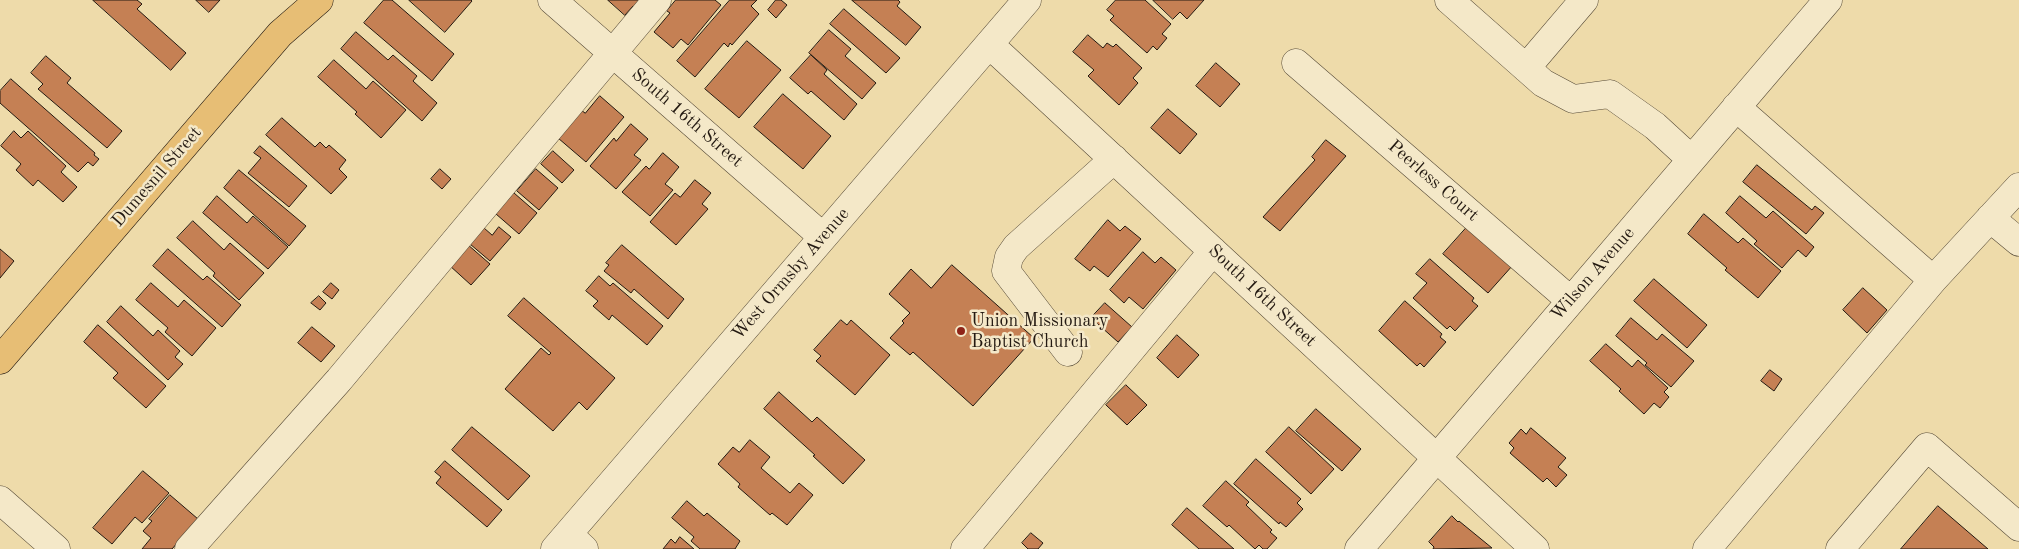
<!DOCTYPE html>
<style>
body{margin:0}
canvas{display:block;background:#eedbaa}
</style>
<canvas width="2019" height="549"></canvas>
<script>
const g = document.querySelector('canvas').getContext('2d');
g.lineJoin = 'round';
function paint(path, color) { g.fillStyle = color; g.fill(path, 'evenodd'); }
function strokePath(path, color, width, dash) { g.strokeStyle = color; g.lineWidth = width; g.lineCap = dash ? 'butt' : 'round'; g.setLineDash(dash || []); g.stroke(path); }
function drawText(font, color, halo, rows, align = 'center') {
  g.font = font + ' "Old Standard TT",serif'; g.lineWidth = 5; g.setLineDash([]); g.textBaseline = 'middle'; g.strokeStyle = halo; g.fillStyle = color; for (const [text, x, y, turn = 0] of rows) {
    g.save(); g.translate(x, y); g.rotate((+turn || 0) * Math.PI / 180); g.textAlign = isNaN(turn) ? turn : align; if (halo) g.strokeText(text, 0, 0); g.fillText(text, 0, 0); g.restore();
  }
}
const building = new Path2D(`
 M93,0h44l5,4 -5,5 49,44 -15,17z
 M196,0h24l-11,12z
 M384,0h8l62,54 -22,27 -68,-58z
 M409,0h62l1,1 -27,31z
 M608,0h34l-6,8 -3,-2 -8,9z
 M676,0h39l6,5 -33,40 -7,-6 -8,9 -19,-16 16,-19 -3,-2z
 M730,0h27l-6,6 8,8 -27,31 -2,-2 -2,4 -4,-4 -29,34 -18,-16z
 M776,0h5l6,5 -11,13 -8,-8z
 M852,0h46l2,2 -3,4 24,21 -15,18z
 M1116,0h29l26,24 -9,10 5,4 -10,12 -4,-4 -6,7 -37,-33 4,-4 -7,-6z
 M1153,0h51l-17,19 -7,-7 -7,7z
 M844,9l56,49 -14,15 -56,-49z
 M829,30l22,19 -6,7 31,27 -14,16 -53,-46z
 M356,32l32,28 5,-5 24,21 -4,5 24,22 -15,18 -81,-72z
 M1088,35l15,13 4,-5 6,4 3,-3 26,24 -9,10 5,5 -19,22 -31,-29 6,-6 -21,-18z
 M747,41l34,29 -42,48 -34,-29z
 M811,55l16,15 -3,4 33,30 -13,16 -33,-29 -3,3 -18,-16z
 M46,56l25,22 -4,5 55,48 -15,17 -69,-59 5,-5 -12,-11z
 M334,60l32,29 7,-8 33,29 -25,28 -26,-24 2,-2 -39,-35z
 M1216,63l24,21 -20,23 -24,-21z
 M11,79l84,74 -1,2 5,4 -6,7 -5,-4 -10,10 -78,-69v-12z
 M783,94l48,42 -28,33 -49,-42z
 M600,96l24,21 -38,45 -28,-24 23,-28 4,3z
 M1168,109l29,25 -17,20 -29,-26z
 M282,118l33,29 5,-5 6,6 3,-3 17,15 -7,9 8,8 -16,17 -65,-59z
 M631,124l17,15 -14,16 7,5 -25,29 -26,-23 24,-28 2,3z
 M14,131l7,7 7,-7 38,35 -5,6 16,15 -14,15 -25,-22 -5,6 -17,-16 5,-6 -20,-18z
 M1326,140l20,16 -66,75 -17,-14 52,-57 -3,-3z
 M260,146l47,40 -18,21 -41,-34 13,-15 -7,-5z
 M553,151l21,19 -12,13 -21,-19z
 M663,153l16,14 -14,17 8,6 -23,26 -28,-24 24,-26 3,3z
 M1757,165l55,45 3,-4 9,7 -18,21 -63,-52z
 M440,169l11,10 -9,10 -11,-10z
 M536,169l22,19 -19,22 -22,-19z
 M239,170l67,56 -17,20 -65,-58z
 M695,180l16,13 -9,11 6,5 -32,36 -26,-23 25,-29 5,4z
 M514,193l23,20 -18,21 -23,-20z
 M217,196l30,27 6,-7 35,31 -20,22 -65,-56z
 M1740,196l26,22 7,-7 41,36 -8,10 -8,-7 -16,18 -28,-24 3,-3 -31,-28z
 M1704,214l34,29 5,-5 38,33 -23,27 -33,-28 2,-2 -39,-34z
 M1108,220l12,11 5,-5 16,13 -33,38 -14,-11 -4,5 -15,-12z
 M193,221l31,29 6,-7 34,30 -25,27 -26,-24 2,-3 -38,-35z
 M1468,226l45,39 -25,28 -45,-39z
 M499,227l12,10 -21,24 -20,-17 14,-16 8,7z
 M467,244l23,20 -19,21 -22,-20z
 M622,245l62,54 -16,20 -34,-30 -3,4 -27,-22 5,-6 -3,-2z
 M0,249l14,12 -14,17z
 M168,249l35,31 4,-4 34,29 -19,22 -69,-61z
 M1143,252l12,11 6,-6 15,13 -33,39 -14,-12 -5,6 -14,-13z
 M1430,259l44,39 -2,3 6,5 -23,25 -5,-5 -3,3 -34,-31 14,-15 -11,-9z
 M952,265l82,73 -61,68 -60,-54 -3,3 -20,-17 14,-15 -2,-2 8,-8 -21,-19 22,-25 20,19z
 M599,276l11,10 3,-3 50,43 -16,19 -35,-30 -3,5 -16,-14 5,-5 -12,-10z
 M1654,279l53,46 -20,23 -53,-47z
 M151,283l27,24 6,-7 32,28 -24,28 -27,-24 3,-4 -32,-28z
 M331,283l8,7 -7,9 -9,-7z
 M1863,288l24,22 -20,23 -24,-23z
 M319,296l7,7 -6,7 -9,-7z
 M524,298l91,80 -28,32 -8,-8 -26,29 -48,-42 36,-41 8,7 2,-2 -43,-37z
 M1405,301l37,33 -2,3 6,5 -22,25 -4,-4 -3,3 -38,-35z
 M1105,303l27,24 -14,15 -27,-24z
 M121,306l32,30 5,-6 22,21 -5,6 8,7 -15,16 -61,-58z
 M1631,318l26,22 5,-6 32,27 -23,26 -26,-22 2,-2 -31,-27z
 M841,320l6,5 4,-5 39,35 -35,40 -39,-34 5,-5 -7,-6z
 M98,325l68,61 -20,22 -33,-30 5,-5 -34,-31z
 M312,327l23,19 -14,16 -23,-19z
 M1177,335l22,20 -21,23 -21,-20z
 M1606,344l26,23 6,-7 30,28 -4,4 5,5 -9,11 -6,-5 -10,11 -25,-23 2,-2 -31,-28z
 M1770,370l12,9 -8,12 -13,-10z
 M1126,385l21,20 -20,20 -21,-20z
 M779,392l33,30 5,-5 48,43 -22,24 -30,-28 2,-1 -51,-46z
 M1316,409l45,40 -19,22 -46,-40z
 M472,427l58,49 -22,24 -56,-50z
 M1289,427l45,42 -23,25 -45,-42z
 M1531,428l35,30 -8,9 9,8 -11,12 -9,-9 -4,4 -33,-29 4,-5 -5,-5 12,-14 5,5z
 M750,440l20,17 -9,11 29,25 9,-10 14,12 -26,30 -15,-12 -2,2 -32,-28 2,-3 -22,-20 15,-17 6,5z
 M1256,459l45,40 -4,4 6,6 -17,18 -6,-5 -1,2 -45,-40z
 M445,461l57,49 -15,17 -51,-44 5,-6 -6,-5z
 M143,471l26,22 -27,30 -7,-6 -23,27 -19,-16z
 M1226,481l23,21 -3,3 26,25 -2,2 7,6 -10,11h-4l-4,-4 -4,4 -26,-24 -2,2 -24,-21z
 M170,495l28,24 -26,30h-30l9,-11 -8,-7 9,-10 -3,-2z
 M687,501l17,15 3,-3 33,28 -5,8h-35l-9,-8 3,-4 -22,-19z
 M1938,506l50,43h-87z
 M1187,508l47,41h-35l-27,-24z
 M1452,516l6,6 1,-1 33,27 -59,1 1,-2 -5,-5z
 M1031,533l12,10 -5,6h-10l-6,-6z
 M680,537l14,12h-31l8,-10 4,4z`);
paint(building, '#c58054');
strokePath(building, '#231911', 1);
const minor = new Path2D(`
 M552,0l271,237
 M1449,0l94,83 30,16 37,-5 45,32 36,33
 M989,44l546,505
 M1296,63l274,237
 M1526,68l58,-68
 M1736,107l197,173
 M1990,218l29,24
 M1068,352l-62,-81 3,-14 7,-10 98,-88
 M0,500l56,49
 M568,534l16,15
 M189,549l150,-169 318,-380
 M555,549l472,-549
 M965,549l248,-298
 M1359,549l469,-549
 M1707,549l226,-269 86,-93
 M1840,549l87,-102 92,80`);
const major = new Path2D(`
 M0,360l280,-326 39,-34`);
strokePath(minor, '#564a37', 29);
strokePath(major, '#231911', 29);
strokePath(minor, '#f4e8c8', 28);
strokePath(major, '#e7be75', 28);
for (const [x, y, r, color] of [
 [961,331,5,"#8f2418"]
]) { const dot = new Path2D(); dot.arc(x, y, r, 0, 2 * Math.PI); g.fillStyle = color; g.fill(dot); strokePath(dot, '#f4e8c8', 2); }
drawText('18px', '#231911', '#f4e8c8', [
 ["South 16th Street",687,118,41],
 ["Dumesnil Street",157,177,-49],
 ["Peerless Court",1433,181,41],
 ["West Ormsby Avenue",791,274,-49],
 ["Wilson Avenue",1593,274,-49],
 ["South 16th Street",1262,296,43]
]);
drawText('18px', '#231911', '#f4e8c8', [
 ["Union Missionary",971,321],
 ["Baptist Church",971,342]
], 'left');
</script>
